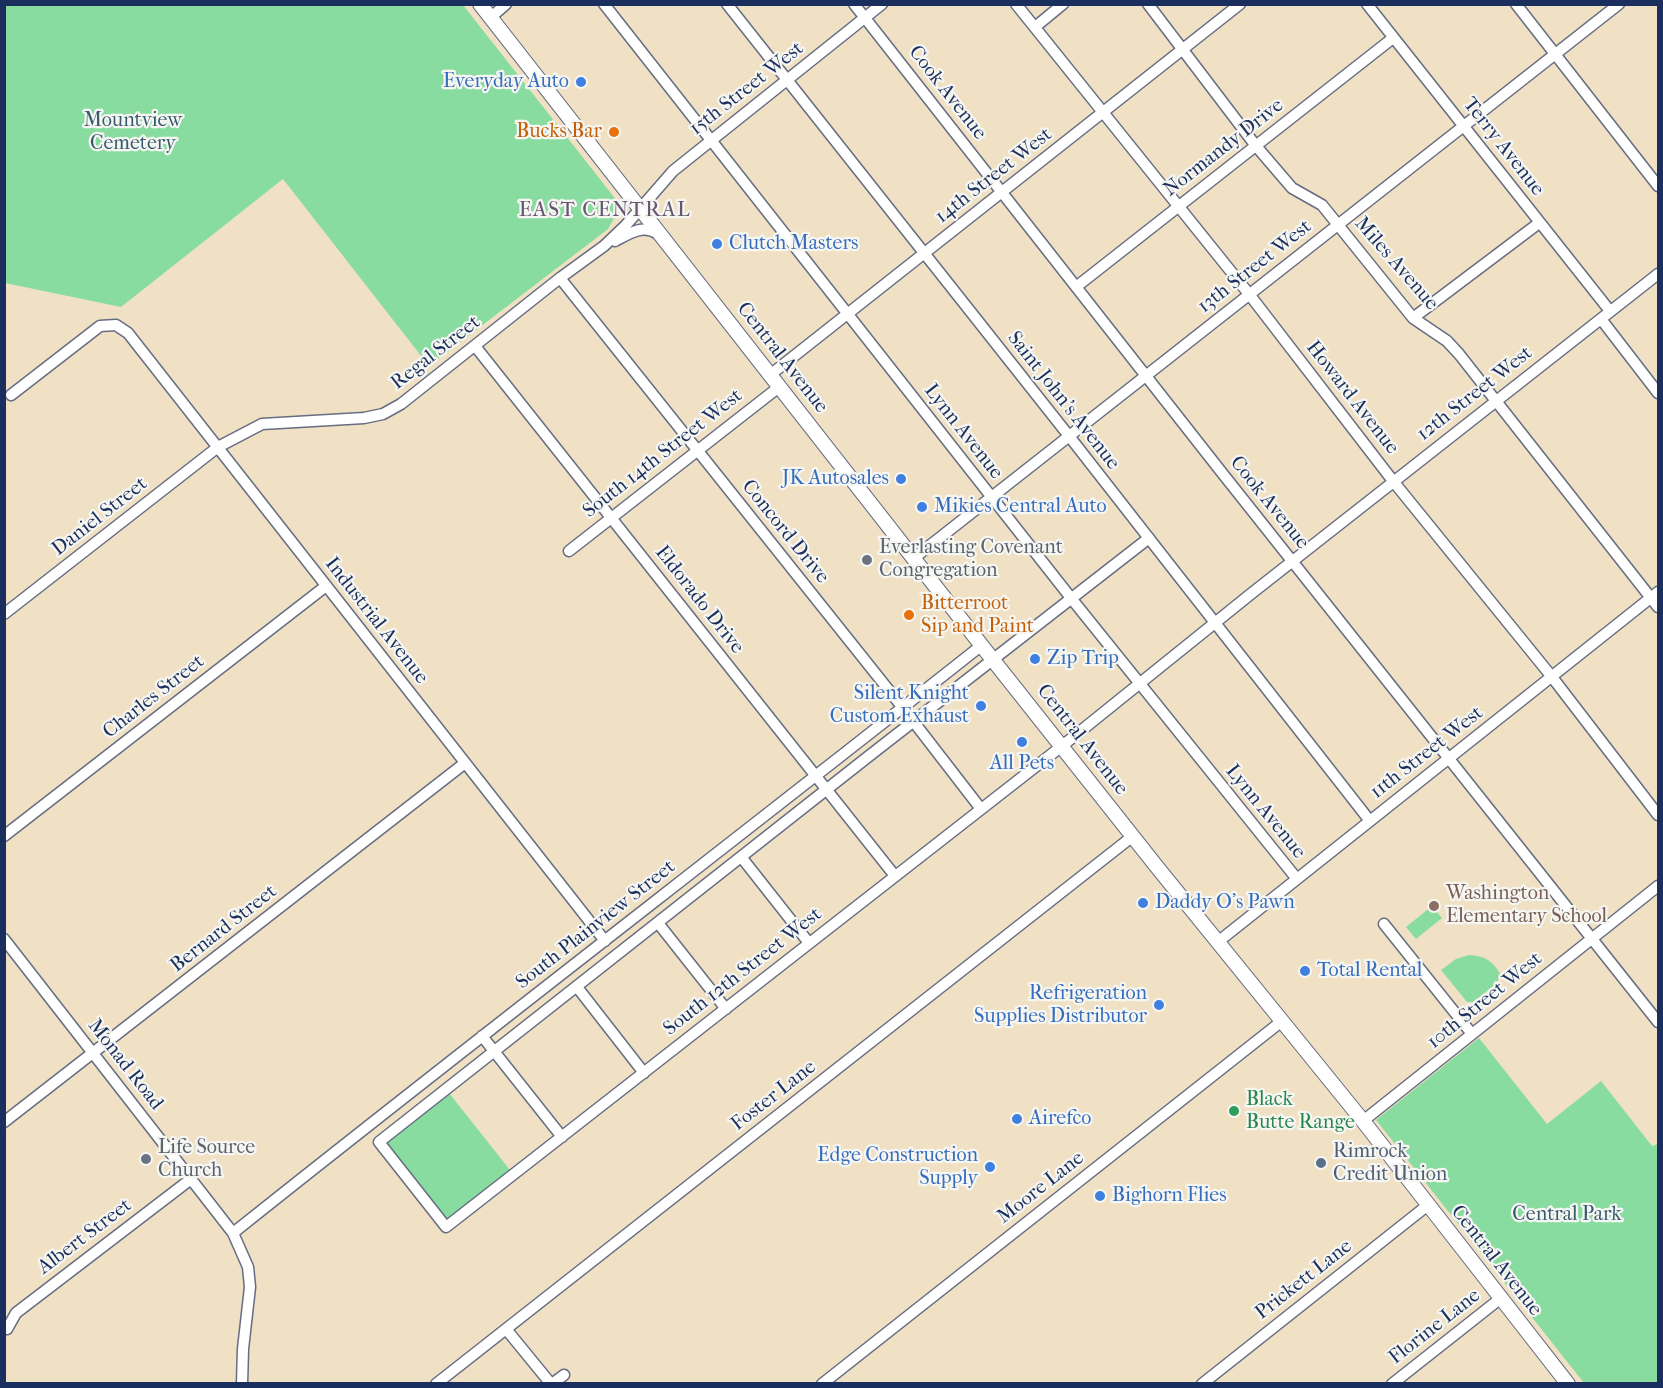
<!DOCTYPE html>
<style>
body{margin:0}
#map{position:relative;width:1663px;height:1388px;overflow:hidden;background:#f0e0c4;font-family:"IM FELL French Canon",serif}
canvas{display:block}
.frame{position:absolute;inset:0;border:6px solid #1b2f5e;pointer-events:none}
</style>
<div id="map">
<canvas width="1663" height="1388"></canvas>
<div class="frame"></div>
</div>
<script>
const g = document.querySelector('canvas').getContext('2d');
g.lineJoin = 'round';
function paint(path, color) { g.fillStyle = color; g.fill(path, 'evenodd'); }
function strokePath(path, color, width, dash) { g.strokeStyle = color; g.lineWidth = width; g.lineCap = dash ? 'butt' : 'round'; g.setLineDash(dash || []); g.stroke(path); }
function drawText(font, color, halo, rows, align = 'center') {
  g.font = font + ' "IM FELL French Canon",serif'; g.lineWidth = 4.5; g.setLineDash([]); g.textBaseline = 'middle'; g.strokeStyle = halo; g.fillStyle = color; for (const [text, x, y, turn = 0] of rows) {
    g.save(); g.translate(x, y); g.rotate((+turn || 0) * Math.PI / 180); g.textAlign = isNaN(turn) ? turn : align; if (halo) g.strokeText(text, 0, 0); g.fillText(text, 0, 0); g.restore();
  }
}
paint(new Path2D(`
 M4,5h459l158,201 -13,23 -179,137 -146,-187 -162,128 -116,-24z
 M1432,906l10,12 -26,21 -10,-12z
 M1469,955c16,1 22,5 31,18l-3,10 -24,19h-6l-26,-32 15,-11z
 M1479,1038l68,86 54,-43 51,65 6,-2v239h-74l-208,-263z
 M449,1093l61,77 -65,51 -61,-77z`), '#88dc9f');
const minor = new Path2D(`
 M604,4l467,594 226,281
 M727,4l342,432 301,385
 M854,4l365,465 439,553
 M1016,4l233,290 144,187 159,196 106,138
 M1148,4l108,142 36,42 30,17 91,113 34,23 12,13 199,253
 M1367,4l243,307
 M1516,4l142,182
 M490,18l16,-14
 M1035,27l28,-23
 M615,241c15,-8 28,-17 43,-7
 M560,278l343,430 78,101
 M1076,287l317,-249
 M1413,318l126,-95
 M1601,319l57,74
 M475,346l420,530
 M770,375l470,-371
 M11,395l89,-69 16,-1 12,8 477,608
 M1149,538l-280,218 -490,386 67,85 616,-481 190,-153 406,-319
 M569,551l210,-164
 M914,558l705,-554
 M4,614l214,-167 44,-23 102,-6 19,-4 18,-10 159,-126 44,-32 22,-21 47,-54 209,-167
 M4,836l322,-250
 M742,858l67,85
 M658,923l68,86
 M1384,924l88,110
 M4,939l229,294 15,34 2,20 -7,62 -1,35
 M1219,941l439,-349
 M577,987l67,86
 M482,1036l80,101
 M1363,1121l295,-235
 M4,1122l461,-359
 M233,1233c248,-198 500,-391 749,-588
 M7,1329l9,-16 175,-134
 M506,1329l45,55
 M436,1384l697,-548
 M552,1384l12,-9
 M822,1384l460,-363
 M1202,1384l226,-179
 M1392,1384l109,-86`);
const major = new Path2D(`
 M480,4l513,656 164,207 206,254 205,263`);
strokePath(minor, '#666d82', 13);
strokePath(major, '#666d82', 16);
strokePath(minor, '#fff', 10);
strokePath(major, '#fff', 14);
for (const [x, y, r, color] of [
 [581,82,6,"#3f7fe0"],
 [614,132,6,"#e8710a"],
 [717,244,6,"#3f7fe0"],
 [901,479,6,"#3f7fe0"],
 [922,507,6,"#3f7fe0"],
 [867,560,6,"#6b7280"],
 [909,615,6,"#e8710a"],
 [1035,659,6,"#3f7fe0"],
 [981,706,6,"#3f7fe0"],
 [1022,742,6,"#3f7fe0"],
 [1143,903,6,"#3f7fe0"],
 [1434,906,6,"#8d6e63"],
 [1305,971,6,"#3f7fe0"],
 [1159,1005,6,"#3f7fe0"],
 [1234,1111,6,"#2e9e5b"],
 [1017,1119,6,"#3f7fe0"],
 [146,1159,6,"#6b7280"],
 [1321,1163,6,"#5c6f8a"],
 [990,1167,6,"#3f7fe0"],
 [1100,1196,6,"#3f7fe0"]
]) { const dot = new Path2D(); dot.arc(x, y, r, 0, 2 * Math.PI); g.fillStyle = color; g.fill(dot); strokePath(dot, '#f6f6f2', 2); }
drawText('20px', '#366cbe', '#f6f6f2', [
 ["Everyday Auto",569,82,"right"],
 ["Clutch Masters",729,244],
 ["JK Autosales",889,479,"right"],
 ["Mikies Central Auto",934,507],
 ["Zip Trip",1047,659],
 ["Silent Knight",969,694,"right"],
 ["Custom Exhaust",969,717,"right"],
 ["All Pets",1022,764,"center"],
 ["Daddy O's Pawn",1155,903],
 ["Total Rental",1317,971],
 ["Refrigeration",1147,994,"right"],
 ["Supplies Distributor",1147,1017,"right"],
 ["Airefco",1029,1119],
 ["Edge Construction",978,1156,"right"],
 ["Supply",978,1179,"right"],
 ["Bighorn Flies",1112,1196]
], 'left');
drawText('20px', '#1b2f5e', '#f6f6f2', [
 ["15th Street West",747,89,-38],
 ["Cook Avenue",947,93,52],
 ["Terry Avenue",1503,147,52],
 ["Normandy Drive",1224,148,-38],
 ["14th Street West",994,176,-38],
 ["Miles Avenue",1396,264,49],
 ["13th Street West",1255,267,-38],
 ["Regal Street",436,353,-38],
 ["Central Avenue",782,358,52],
 ["12th Street West",1475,394,-38],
 ["Howard Avenue",1352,398,52],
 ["Saint John's Avenue",1063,401,52],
 ["Lynn Avenue",963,432,52],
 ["South 14th Street West",663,454,-38],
 ["Cook Avenue",1269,503,51],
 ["Daniel Street",100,517,-38],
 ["Concord Drive",785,532,51],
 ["Eldorado Drive",699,600,52],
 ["Industrial Avenue",376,621,52],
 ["Charles Street",154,697,-38],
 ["Central Avenue",1082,740,52],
 ["11th Street West",1427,753,-38],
 ["Lynn Avenue",1265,812,51],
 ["South Plainview Street",596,925,-38],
 ["Bernard Street",224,929,-38],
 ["South 12th Street West",743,972,-38],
 ["10th Street West",1485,1001,-39],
 ["Monad Road",125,1065,52],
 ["Foster Lane",774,1096,-38],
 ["Moore Lane",1041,1188,-38],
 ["Albert Street",85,1237,-37],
 ["Central Avenue",1496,1261,52],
 ["Prickett Lane",1304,1280,-38],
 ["Florine Lane",1435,1327,-38]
]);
drawText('20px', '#365a6e', '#f6f6f2', [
 ["Mountview",133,121],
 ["Cemetery",133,144],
 ["Central Park",1567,1215]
]);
drawText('20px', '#c56008', '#f6f6f2', [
 ["Bucks Bar",602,132],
 ["Bitterroot",921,604,"left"],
 ["Sip and Paint",921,627,"left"]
], 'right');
drawText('20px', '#5b616d', '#f6f6f2', [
 ["Everlasting Covenant",879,548],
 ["Congregation",879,571],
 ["Life Source",158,1148],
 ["Church",158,1171]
], 'left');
drawText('20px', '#785e54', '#f6f6f2', [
 ["Washington",1446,894],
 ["Elementary School",1446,917]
], 'left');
drawText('20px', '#27864d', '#f6f6f2', [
 ["Black",1246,1100],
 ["Butte Range",1246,1123]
], 'left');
drawText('20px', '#4e5e75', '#f6f6f2', [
 ["Rimrock",1333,1152],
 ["Credit Union",1333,1175]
], 'left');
g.letterSpacing = '1.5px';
drawText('21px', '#665672', '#f6f6f2', [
 ["EAST CENTRAL",605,211]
]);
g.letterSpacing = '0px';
</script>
